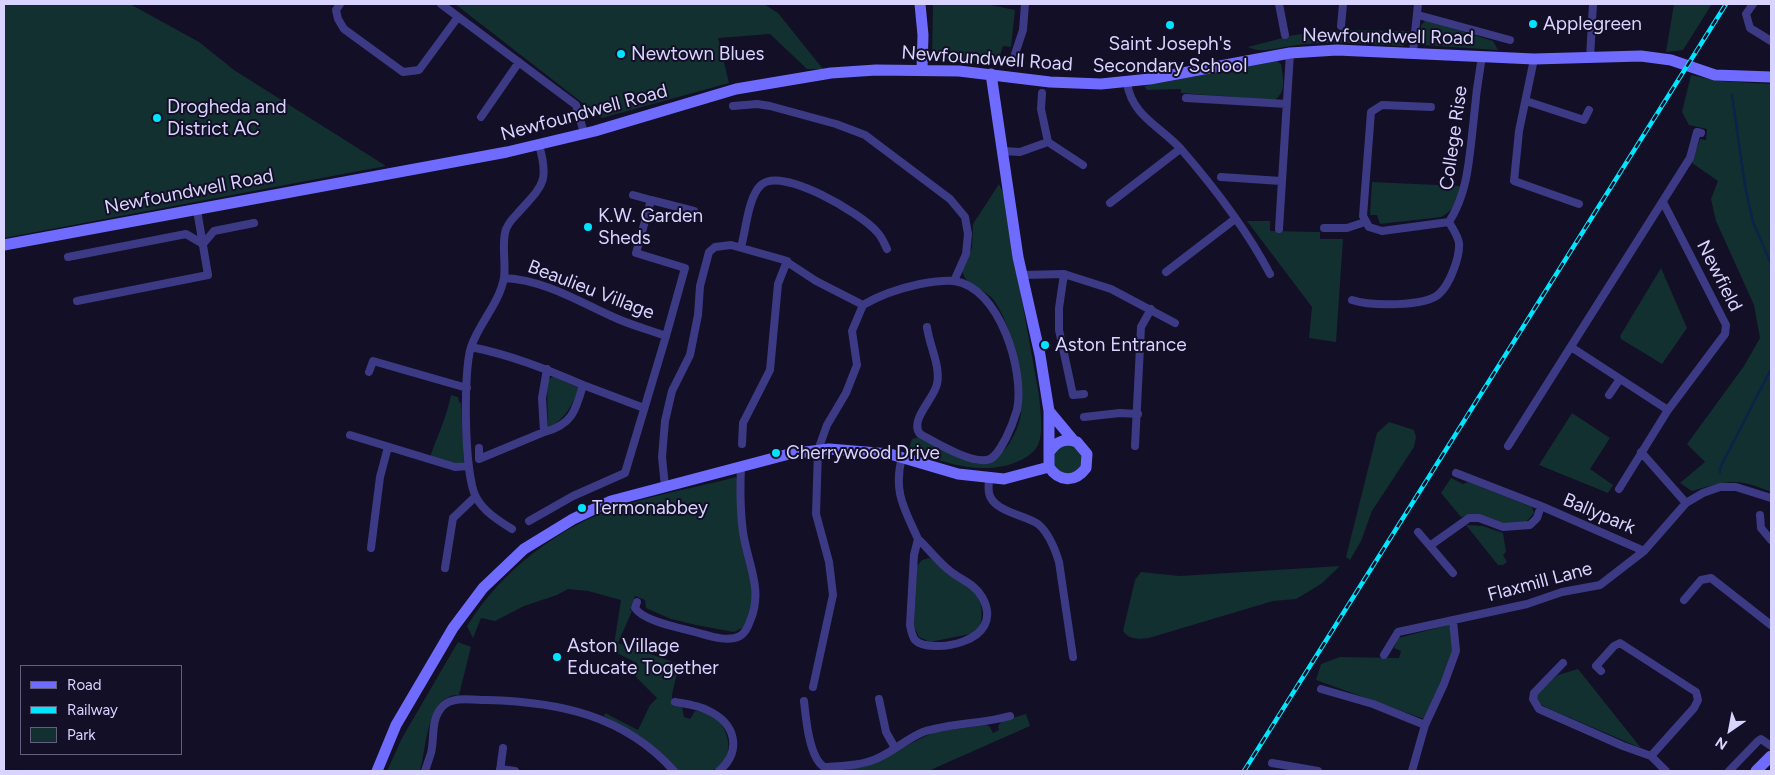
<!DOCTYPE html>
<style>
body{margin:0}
#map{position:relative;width:1775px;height:775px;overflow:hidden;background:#130f26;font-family:Figtree,sans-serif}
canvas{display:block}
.frame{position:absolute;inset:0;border:5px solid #d9d4ff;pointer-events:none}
.legend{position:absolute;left:20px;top:665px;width:162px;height:90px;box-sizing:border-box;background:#130f26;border:1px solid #625e7d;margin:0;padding:6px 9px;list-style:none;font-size:15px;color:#d9d4ff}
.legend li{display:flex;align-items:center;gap:10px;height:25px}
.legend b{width:25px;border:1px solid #625e7d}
.north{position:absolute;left:1705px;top:705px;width:50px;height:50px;-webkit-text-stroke:4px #130f26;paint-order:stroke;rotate:213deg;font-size:14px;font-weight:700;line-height:20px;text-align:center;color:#d9d4ff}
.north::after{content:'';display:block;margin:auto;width:18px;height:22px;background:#d9d4ff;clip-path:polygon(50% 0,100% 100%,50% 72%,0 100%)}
</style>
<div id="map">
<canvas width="1775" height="775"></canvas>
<div class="frame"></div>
<ul class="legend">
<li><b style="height:6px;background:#6f6bff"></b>Road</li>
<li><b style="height:6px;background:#00e5ff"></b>Railway</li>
<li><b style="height:14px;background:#12302f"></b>Park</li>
</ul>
<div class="north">N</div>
</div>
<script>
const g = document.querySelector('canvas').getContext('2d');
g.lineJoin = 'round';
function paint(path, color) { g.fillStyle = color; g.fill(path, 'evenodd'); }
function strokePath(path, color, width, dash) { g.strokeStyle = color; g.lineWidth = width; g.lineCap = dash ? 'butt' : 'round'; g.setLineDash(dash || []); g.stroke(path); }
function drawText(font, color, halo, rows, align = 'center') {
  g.font = font + ' Figtree,sans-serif'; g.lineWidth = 4; g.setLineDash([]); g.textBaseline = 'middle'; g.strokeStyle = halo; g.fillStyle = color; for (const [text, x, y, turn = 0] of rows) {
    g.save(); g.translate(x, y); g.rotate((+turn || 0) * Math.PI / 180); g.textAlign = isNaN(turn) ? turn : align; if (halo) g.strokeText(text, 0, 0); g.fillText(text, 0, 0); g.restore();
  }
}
paint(new Path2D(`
 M4,4h126l69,38 35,28 152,96 -382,72z
 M455,4h309l14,9 45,56h-16l-37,-35 -52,4 11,45 -127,35z
 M933,4h53l29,6 -4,37 -8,-1 -6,18 -65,-6z
 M1674,4h38l-29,46 -17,2z
 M1426,20l67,21 5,9 -76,-5 -3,-4 2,-16z
 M1343,30l66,1 -1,10 -5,5c-37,-2 -77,-6 -113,0 -14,2 -29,8 -42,1l46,-12z
 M1277,61l4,3c2,14 6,27 -6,36l-94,-7v-4l-34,1 -3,-4z
 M1691,75l29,6 51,3v408c-36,-15 -43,-11 -79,-1l-12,-8 25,-21 -18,-18 57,-78 16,-28 -6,-33 -38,-84 -5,-22 7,-18 -26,-18 8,-24 6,1 1,-11 -18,-4 -7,-13z
 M1372,182l88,4c-3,15 -5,24 -19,31l-61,7 -3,-9h-7z
 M999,184c3,8 10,14 6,23l34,188c1,14 5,37 -1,50 -3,7 -11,12 -17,15 -37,18 -76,2 -113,-9l4,-12 8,-2 57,27c24,0 41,-29 44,-51 2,-20 -10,-82 -19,-99 -3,-5 -6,-12 -10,-16 -10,-10 -28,-13 -30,-28l10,-22 1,-24z
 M1247,221h23v10l50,1v7h23l-7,103 -27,-4 3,-31z
 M1661,268l26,60 -25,36 -41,-25 -1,-3z
 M553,376l26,12c-7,19 -14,30 -31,41l-1,-48z
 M451,395l7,2 1,5 2,1 3,60 -6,2 -28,-8c8,-23 16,-38 21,-62z
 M1572,413l38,25 -20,31 23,16 -5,8 -69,-28z
 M1389,422l25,8 2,7 -2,10 -42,64 -11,30 -11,19 -4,-3 31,-124z
 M1059,446h16l9,14 -5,11c-18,5 -18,6 -28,-11z
 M736,477l2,4 16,120 -10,26 -10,5 -38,-7 -25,-6 -25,-11 -1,-8 -10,-4 -5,14 2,1 -14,32 61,21 -7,31v11l10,1 2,10 6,2 5,-8c30,-2 48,45 18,59 -8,4 -25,1 -34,1l-43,-37 -32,-18 1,-3 33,17 12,-25 7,-7 -21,-21 1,-14 -24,-12 8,-51 -33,-9 -20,-2 -11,6 -33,11 -29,15 -14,-3 -8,20 -6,-12c35,-56 91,-99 154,-120 37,-12 77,-19 115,-29z
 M1451,478l12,6 5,-2 64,25 2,6 -8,9 -21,2 -28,-10 -16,3 -20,-24z
 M1466,525l17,1 20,7 3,19 -3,3 4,7 -4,3h-5z
 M929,558c10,4 45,30 49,39 5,10 4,20 2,31l-10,6 -40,8 -11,-5 -5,-11 3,-60 5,-6z
 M1340,566l-19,18 -25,15 -23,2 -124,37c-11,1 -20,2 -26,-7l12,-51 6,-8 39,4z
 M1449,625c16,21 -15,73 -25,94l-108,-39 5,-16 19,-7 59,1 2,-7 -7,-3 4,-10z
 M458,642l13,5 -12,48c-33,0 -32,53 -39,76h-33l15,-33z
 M1578,669l63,79 -87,-37c-8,-4 -17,-6 -18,-16l22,-20z
 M1026,714l4,12 -102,45h-98l33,-4 71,-35 52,-7 4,2 3,6 6,-3 -1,-4 4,-5z`), '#12302f');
strokePath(new Path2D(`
 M1732,95l13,91 8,36 18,42
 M1720,473v-5l51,-99`), '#0c2248', 2.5);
strokePath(new Path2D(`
 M340,4l-4,6 2,9 6,10 59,43 16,-2 39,-53
 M441,4l135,101 8,28
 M1279,4l6,31
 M1753,4l-7,10 4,14 21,13
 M1418,15l92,25
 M1341,26l2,-22
 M1413,52l5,-48
 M1015,54l8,-24 2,-26
 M1590,58l3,-54
 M1534,59l-15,72 -5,50 65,23
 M1127,83c5,33 33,43 54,66 32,37 67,83 89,125
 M1186,98l101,6
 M1526,101l58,19 5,-10
 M733,106l24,-2 13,2 66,18 29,11 85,64 15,18 3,17 -2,20 -12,27
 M1431,107l-49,-2 -11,7 -8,104 6,11 13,4 67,-9
 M481,117l38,-55
 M1048,142l35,23
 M1003,151l17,1 28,-10 -7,-33 1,-16
 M1221,177l60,4
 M633,195l18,5
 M1110,203l70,-54
 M1449,222c19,-30 20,-62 24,-96 2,-24 5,-47 9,-70
 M1324,228h23l18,-6
 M1279,229l11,-176
 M741,247c5,-17 7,-50 20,-62 21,-19 101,29 116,47 5,5 7,11 10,17
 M68,257l118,-23 17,10 11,-13 40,-8
 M1166,272l69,-53
 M1064,274l47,15 64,34
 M1022,275l42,-1 -5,34v22l14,65 11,-1
 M504,278c42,2 77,25 114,41 16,7 32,11 48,17l19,-68 -49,-15 15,-53 43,11
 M1352,300c18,6 73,7 87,-6 11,-10 21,-37 20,-51 -1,-7 -6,-14 -10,-21
 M77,301l131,-26 -11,-65
 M471,347c40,8 75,22 112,38 -7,25 -11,40 -39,47l-2,-34 5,-29
 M1571,347l97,63
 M369,372l4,-11 94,27
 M583,385l61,23
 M1609,395l11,-16
 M1084,417l36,-4 18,1
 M350,435l105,32 13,-1
 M742,444l1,-21 27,-53 8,-86 9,-23
 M1135,446l6,-119 10,-18
 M1508,446l182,-288 7,-26 4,1
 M479,448v11l65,-27
 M1641,452l45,51
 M902,457c-9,35 2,51 16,82
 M1456,473l85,33 103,45
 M989,477c0,5 -1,11 0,16 3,18 36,22 49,31 11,9 17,25 21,38l14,95
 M665,487l-3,-30 3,-36 7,-30 18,-36 8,-40 2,-29 9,-34 6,-5 16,-2 53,15 32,21 47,24
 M1619,489l49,-79 57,-76 1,-9 -63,-123
 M1760,515l1,13 10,12
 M529,521l44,-25 52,-23 41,-137
 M512,529c-13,-8 -29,-18 -36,-32 -12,-22 -13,-126 -5,-150 8,-24 28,-43 33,-69 2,-14 -2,-31 1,-45 1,-7 7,-14 12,-19 25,-28 33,-31 22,-69
 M1418,532l35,41
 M918,539c11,10 20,23 32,32 11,9 25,13 32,26 26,46 -53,58 -67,43 -3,-4 -4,-10 -5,-15l4,-70z
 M1431,545l38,-27h10l24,9 27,-2 7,-7 4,-12
 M371,548l9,-71 8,-30
 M445,568l8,-50 22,-21
 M1684,600l17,-20 10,-2 60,47
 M637,602l-2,6c8,13 45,20 60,24 12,3 32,11 45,4 5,-3 8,-9 10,-15 14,-31 -3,-59 -7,-89 -3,-22 -3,-43 -2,-65
 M1384,655l14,-23 129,-28 35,-12 38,-7 44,-34 42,-48 17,-10 17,-6h16l35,11
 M1563,663l-29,30 -1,6 6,10 84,37 28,10 15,15
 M1601,671l-5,-5 18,-20 6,-3 76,49 2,8 -4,8 -43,48
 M813,687l20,-92 -4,-33 -13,-48 2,-64 9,-25 19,-32 11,-28 -5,-34 11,-26c17,-10 38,-17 57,-21 11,-2 23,-4 34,-3 46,6 71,91 63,129 -3,10 -7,20 -11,28 -4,7 -9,18 -16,21 -16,7 -55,-17 -70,-25 -11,-14 14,-35 17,-50 4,-18 -8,-39 -10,-57
 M1321,689l52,15 52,21
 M879,699l7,33 9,16
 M804,701c2,18 5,56 20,66
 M675,702c11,2 23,3 34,9 27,13 33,40 10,60
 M1272,763l46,8
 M824,767c18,-1 39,-1 56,-10 15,-7 28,-19 43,-25 28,-9 59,-8 87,-16
 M500,769l15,2
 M425,771c2,-6 4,-12 6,-18 4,-16 -1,-34 12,-47 10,-10 31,-6 44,-6 72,2 137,15 187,71
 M500,771l3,-23
 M1412,771l13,-46 19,-41 12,-33 -3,-30
 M1729,771l29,-30 3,-2 10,7`), '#3d3a85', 8);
strokePath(new Path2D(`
 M920,4l3,31 -1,35
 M991,74l27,183 22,98 9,56v56c10,15 26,16 37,1l1,-14 -10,-12c-12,-4 -20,-1 -27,9
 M4,245l503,-93 88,-21 141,-42 95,-16 45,-3 83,1 91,11 51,2 49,-5 140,-26 47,-3 197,9 107,-3 30,4 44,15 56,2
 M1049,411l25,30
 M377,771l19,-46 57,-97 30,-40 41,-39 49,-30 38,-18 178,-47 40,-5 61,5 68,20 46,5 45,-12
 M1756,771l15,-15`), '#6f6bff', 11);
const rail = new Path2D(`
 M1244,771l482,-767`);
strokePath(rail, '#00e5ff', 4.5);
strokePath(rail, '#130f26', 2.5, [8]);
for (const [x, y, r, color] of [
 [1533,24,5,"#00e5ff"],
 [1170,25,5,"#00e5ff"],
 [621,54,5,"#00e5ff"],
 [157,118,5,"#00e5ff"],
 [588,227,5,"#00e5ff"],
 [1045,345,5,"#00e5ff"],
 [776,453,5,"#00e5ff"],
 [582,508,5,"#00e5ff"],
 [557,657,5,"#00e5ff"]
]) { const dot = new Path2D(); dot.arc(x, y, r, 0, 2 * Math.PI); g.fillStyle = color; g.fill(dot); strokePath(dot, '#130f26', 2); }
drawText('19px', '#d9d4ff', '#130f26', [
 ["Applegreen",1543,24],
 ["Saint Joseph's",1170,44,"center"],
 ["Secondary School",1170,66,"center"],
 ["Newtown Blues",631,54],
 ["Drogheda and",167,107],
 ["District AC",167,129],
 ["K.W. Garden",598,216],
 ["Sheds",598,238],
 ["Aston Entrance",1055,345],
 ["Cherrywood Drive",786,453],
 ["Termonabbey",592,508],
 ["Aston Village",567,646],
 ["Educate Together",567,668]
], 'left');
drawText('19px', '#d9d4ff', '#130f26', [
 ["Newfoundwell Road",1388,37,1],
 ["Newfoundwell Road",987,59,4],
 ["Newfoundwell Road",584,113,-15],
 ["College Rise",1454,138,-82],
 ["Newfoundwell Road",189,192,-11],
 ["Newfield",1719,276,63],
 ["Beaulieu Village",591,290,21],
 ["Ballypark",1599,514,23],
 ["Flaxmill Lane",1540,582,-15]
]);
</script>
